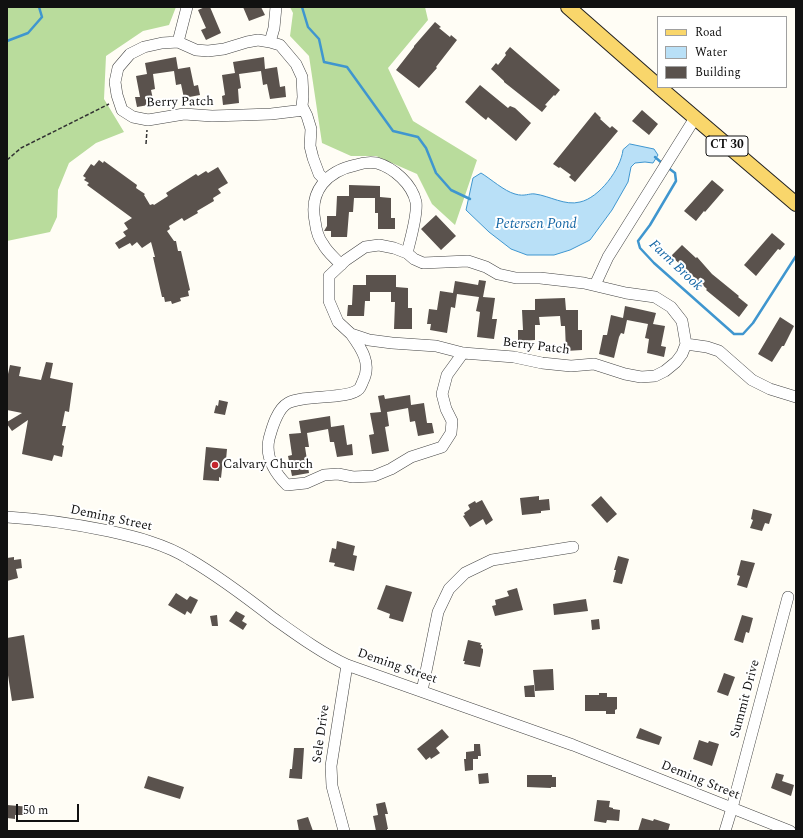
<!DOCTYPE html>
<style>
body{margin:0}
#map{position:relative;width:803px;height:838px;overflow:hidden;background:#fffdf5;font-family:Spectral,serif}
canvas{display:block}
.frame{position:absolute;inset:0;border:8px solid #111;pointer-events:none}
.legend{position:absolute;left:657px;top:16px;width:130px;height:72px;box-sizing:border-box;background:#fff;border:1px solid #a0a0a0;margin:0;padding:5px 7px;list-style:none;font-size:12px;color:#111}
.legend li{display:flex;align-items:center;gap:8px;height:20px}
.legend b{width:20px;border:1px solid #a0a0a0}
.scale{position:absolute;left:16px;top:804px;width:63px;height:18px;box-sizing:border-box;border:2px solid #111;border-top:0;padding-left:5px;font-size:12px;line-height:14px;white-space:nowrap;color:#111;-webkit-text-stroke:3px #fff;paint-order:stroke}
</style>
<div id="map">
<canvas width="803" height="838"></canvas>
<div class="frame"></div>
<ul class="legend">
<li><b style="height:5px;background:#f9d66b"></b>Road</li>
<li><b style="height:11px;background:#b9e0f7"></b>Water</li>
<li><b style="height:11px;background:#5a524d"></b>Building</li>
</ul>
<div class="scale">50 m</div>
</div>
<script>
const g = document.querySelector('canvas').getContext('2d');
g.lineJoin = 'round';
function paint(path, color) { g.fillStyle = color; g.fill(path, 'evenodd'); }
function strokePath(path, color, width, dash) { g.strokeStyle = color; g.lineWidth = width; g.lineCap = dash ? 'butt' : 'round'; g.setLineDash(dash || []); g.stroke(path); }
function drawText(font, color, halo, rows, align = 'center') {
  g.font = font + ' Spectral,serif'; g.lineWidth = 4; g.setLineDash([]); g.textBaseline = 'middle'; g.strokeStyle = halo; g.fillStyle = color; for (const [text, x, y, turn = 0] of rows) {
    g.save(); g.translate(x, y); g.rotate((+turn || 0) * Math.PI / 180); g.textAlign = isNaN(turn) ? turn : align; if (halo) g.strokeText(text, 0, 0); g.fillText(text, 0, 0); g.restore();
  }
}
paint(new Path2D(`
 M7,7h169l-7,18 -26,6 -37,25 -2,43 20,33 -28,11 -27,20 -11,27 -1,27 -7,15 -43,9z
 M290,7h135l3,13 -40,48 25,53 64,39 -22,65 -23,-21 -15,-30 -41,-18h-25l-29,-13 -13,-87 -19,-20 3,-23z`), '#b9dc9c');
const water = new Path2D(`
 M630,144l24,5 4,6 -5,8 -8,-1 -10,1 -4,4 -3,15 -16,28 -22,30 -20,10 -16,5h-27l-16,-6 -22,-17 -23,-22 7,-32 8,-5c10,6 23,18 34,21 10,3 14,-1 20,0 15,2 30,12 45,8 19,-4 41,-33 43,-52z`);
paint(water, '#b9e0f7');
strokePath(water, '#3f96cf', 1);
strokePath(new Path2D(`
 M302,7l6,20 11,12 5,23 23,5 46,64 25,6 8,11 10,25 15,17 19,9
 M7,41l21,-8 14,-16 -3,-10
 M655,157l8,7
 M667,167l8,6 1,8 -26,44 -12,16 2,7 14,15 80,71h9l10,-11 43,-67`), '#3f96cf', 2.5);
paint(new Path2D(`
 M205,7h5l11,26 -15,7 -5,-10 5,-2 -8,-18z
 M243,7h18l4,8 -16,6z
 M435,22l6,5 -2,1 11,9 1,-2 6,5 -21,27 1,1 -18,20 -23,-18 18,-23v-1z
 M510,47l50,43 -5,6 -1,-1 -9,10 2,1 -5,6 -38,-30v-1l-13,-12 5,-6 2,2 8,-10 -1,-2z
 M176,57l2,12 12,-2 4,19 4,-1 2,10 -16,3 -3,-14 -5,1 -2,-14 -21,3 2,15 -4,1 3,14 -17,3 -2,-10h5l-4,-21 11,-2 -2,-11z
 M264,57l1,12 12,-2 3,20 5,-1 1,11 -16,2 -3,-15 -4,1 -2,-14 -22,3 2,14 -3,1 1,14 -16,2 -1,-9 3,-1 -3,-20 13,-2 -2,-11z
 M480,85l28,23 2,-2 5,2 16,15 -15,18 -28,-24 -2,3 -5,-4 -16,-14z
 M642,110l16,14 -9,11 -17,-14z
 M595,112l6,6 -1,1 10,9 2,-2 6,5 -43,51 -6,-5 2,-2 -11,-8 -1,1 -6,-4z
 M99,160l4,3 1,-2 33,24 -1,3 9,6 -1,1 6,10 3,-1 1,1 14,-9 -2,-3 30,-19 2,2 8,-5 2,2 10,-6 10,16 -10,6 3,4 -8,5 1,3 -17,10 1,2 -14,8 -2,-3 -13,8 1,3 -3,2 7,10h2l2,10h3l9,39 -2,1 1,5 -9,2 1,3 -9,3 -1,-3 -6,1 -1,-5h-2l-9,-40h2l-4,-15 -9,6 -5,-6 -5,4 -2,-3 -11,6 -4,-6 11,-7 -3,-4 5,-3 -4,-6 8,-5 -45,-33 2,-2 -5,-3 2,-2 -3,-2 8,-12 3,2z
 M712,180l12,10 -19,22 -1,-1 -8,10 -12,-10z
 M349,185l31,1v11l11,1v20h4v11h-17v-16h-3v-15h-21l-1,14h-4l-2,25h-16v-6h-7l3,-5v-10h9l1,-20h12z
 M436,215l20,21 -15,14 -20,-21z
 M772,233l13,11 -5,6 -2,-1 -22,27 -12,-11z
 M682,245l14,13 1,-1 15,17 27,22 -1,1 10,8 -9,12 -33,-27 1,-1 -36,-33z
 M366,275h30v12l12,1v20h4v21h-18l1,-27h-4v-10h-21v9h-5l-1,15h-17l1,-11h4l1,-20h13z
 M479,280l7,1 -3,16 12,1 -3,21h5l-3,20 -17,-2 3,-25 -4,-1 3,-14 -22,-3 -2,14 -4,-1 -4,26 -17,-3 1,-6h-4l2,-15 8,1 3,-19 13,2 2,-12 23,4z
 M565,298l1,12h12v20h4v20l-16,1 -1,-25h-4l-1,-10 -21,1 1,8h-5v15l-17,1v-11h5l-1,-20h13v-11z
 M625,306l31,7 -3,11 12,2 -4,20 5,1 -2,10 -17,-4 2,-14 -4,-1 3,-14 -21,-4 -3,14 -3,-1 -2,4 -5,21 -15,-4 4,-19h4l4,-20 12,3z
 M780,317l14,9 -10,20h-2l-10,16 -14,-8z
 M46,362l7,1 -3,15 23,5 -4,29 -4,-1 -3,15h4l-4,19 2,1 -2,11 -8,-2 -2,6 -30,-7 6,-34 -16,11 -5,-7v-2l15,-9 -15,-3v-37l1,1 2,-9 11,2 -2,9 22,4z
 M384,395l1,4 25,-4 1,10 13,-2 3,20h5l2,10 -16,3 -3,-15 -5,1 -2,-14 -21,4 2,14 -4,1 4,24 -17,3 -3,-19 5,-1 -4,-21 11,-1 -3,-16z
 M219,400l9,2 -3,13 -11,-2 2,-8 2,1z
 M330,416l1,11 13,-2 3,20 5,-1 1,11 -16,2 -3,-15h-4l-2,-13 -21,4 2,14h-4l4,26 -17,3 -4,-20 4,-1 -3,-21 12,-1 -2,-12z
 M206,447l21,2 -1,11h-3l-2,18 -2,-1v4l-16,-1z
 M539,496v4l10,-1 1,11 -9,1v2l-19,2 -2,-17z
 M601,496l16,18 -10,9 -16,-18z
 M482,500l11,20 -7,5 -3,-6 -13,8 -7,-11 2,-1 -1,-2 6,-4 -2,-4 7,-4 1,2z
 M753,509l19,5 -3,10 -4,-1 -3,8 -12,-3 3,-8 -2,-1z
 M337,541l18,5 -2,9 4,1 -3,15 -20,-5 1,-3 -6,-1 3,-14 4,1z
 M618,556l11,3 -7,25 -9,-2 3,-12h-2z
 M14,557v3l7,-1 1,9 -6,1 2,9 -11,3v-23z
 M741,560l14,3 -8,25 -10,-3 3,-9 -3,-1z
 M386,585l26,7 -9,30 -14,-4 1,-4 -13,-5z
 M517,588l6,22 -28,6 -3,-10 4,-1 -1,-5 14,-4 -2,-5z
 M176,593l11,7 3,-4 8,4 -7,14 -4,-3 -2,4 -17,-10z
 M586,599l2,12 -34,4 -1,-11z
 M236,611l9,5 -3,5 5,3 -4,6 -14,-9z
 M217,615l1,11h-6l-2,-10z
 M742,615l11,3 -4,15 -3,-1 -3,11 -9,-3z
 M599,619l1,10 -8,1 -1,-10z
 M24,635l10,63 -22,3 -5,-32v-31z
 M468,640l13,3 -1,2h2l-1,3 2,1v3l-3,15 -16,-3 1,-3h-2z
 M553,669l1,21 -19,1 -2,-21z
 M724,673l11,4 -7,19 -11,-4z
 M534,685l1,12h-10l-1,-11z
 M599,693h8v4h10v12l-2,1v4h-9v-3h-21v-16h14z
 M640,728l22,9 -3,8 -23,-7z
 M442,729l7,8 -13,11 4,5 -9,6 -1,-2 -4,3 -9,-11z
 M699,740l9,3 1,-2 10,3 -7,22 -19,-7z
 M474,744h6l1,12h-3v3h-5v11l-8,1 -1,-12h2v-7l8,-1z
 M294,748h10l-2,31 -13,-1 1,-9h2z
 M488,773l1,10 -10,1 -1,-10z
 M776,773l8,2 -2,6 12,4 -3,11 -20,-8z
 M527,775h25v2h4v10h-5v1l-24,-1z
 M148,776l36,11 -4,12 -36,-11z
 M597,800l13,1 -1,6 4,1v1l7,1 -1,11 -12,-1 -1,3 -12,-2z
 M385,802l3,12h-3l3,15h-1v2h-11l-3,-15 5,-1 -2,-11z
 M7,805l24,2v6h-6v2h-10v4l-8,-1z
 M308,817l5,14h-14l-2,-11z
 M642,818l11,3 1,-2 16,5 -2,7h-30z`), '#5a524d');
const minor = new Path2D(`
 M178,42l9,-35
 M270,42l4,-14 2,-21
 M304,110l-33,4 -28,1 -31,1 -28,-2 -36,6 -15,-3 -11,-7 -5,-15 -2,-13 3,-14 12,-14 14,-7 18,-4 16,-1 18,8 12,1 16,-2 23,-7 11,-2 12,2 10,3 16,19 6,13 1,20 -1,9 5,10 4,13 -1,17 3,12 6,16 6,6
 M379,245l15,3 13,5 7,6 9,4 45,-2 18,6 12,7 18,4h24l44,5 42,10 29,4 16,10 11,14 4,23 -4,10 -6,8 -11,9 -10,5 -14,1 -16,-3 -31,-10 -23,2 -29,-3 -28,-6 -51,-4 -27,-7 -44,-3 -23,-3 -18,-6 -13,-12 -9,-21v-25l17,-16 19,-13z
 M341,265c-6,-7 -14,-13 -18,-21 -5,-6 -7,-15 -8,-23 -6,-30 12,-50 41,-56 6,-2 14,-3 21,-2 17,5 35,21 39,39 2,12 -6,39 -9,51
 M595,285l13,-28 87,-139
 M351,334c10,14 21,29 12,47 -1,2 -2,6 -4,8 -11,11 -54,5 -71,14 -11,6 -16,25 -19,36 -4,18 6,34 18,46l19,-2 18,-8 14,-1 15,3 21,-1 17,-7 20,-12 31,-10 9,-14 1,-12 -6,-12 -4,-15 5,-19 16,-22
 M686,344l21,3 12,4 33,29 18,9 26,8
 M7,517c34,2 68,7 102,14 27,6 56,13 80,28 29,17 57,38 84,59 24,17 47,34 74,47l226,80 217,86
 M422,691l16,-79 11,-23 16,-16 27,-13 81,-13
 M344,831l-12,-45 -1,-20 16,-101
 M725,831l7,-23 56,-211`);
const major = new Path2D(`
 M568,7l90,79
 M659,87l137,117`);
strokePath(minor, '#444', 12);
strokePath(major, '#222', 16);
strokePath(new Path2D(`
 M146,144l1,-14
 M7,160l14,-12 88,-44`), '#333', 1.5, [4, 2]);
strokePath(minor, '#fff', 11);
strokePath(major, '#f9d66b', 14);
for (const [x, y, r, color] of [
 [215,465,4,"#c4262e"]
]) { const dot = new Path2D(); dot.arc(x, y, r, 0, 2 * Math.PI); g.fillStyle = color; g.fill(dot); strokePath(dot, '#fff', 1.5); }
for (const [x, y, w] of [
 [727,146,42]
]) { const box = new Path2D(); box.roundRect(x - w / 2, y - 10, w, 20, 3); g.fillStyle = '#fff'; g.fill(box); strokePath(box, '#111', 1); }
drawText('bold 12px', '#111', null, [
 ["CT 30",727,146]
]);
drawText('13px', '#111', '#fff', [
 ["Berry Patch",180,103,-1],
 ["Berry Patch",536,347,7],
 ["Deming Street",111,519,12],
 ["Deming Street",397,667,19],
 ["Summit Drive",746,699,-75],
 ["Sele Drive",322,734,-82],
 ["Deming Street",700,781,22]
]);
drawText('13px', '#111', '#fff', [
 ["Calvary Church",223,465]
], 'left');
drawText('italic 14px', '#1768a6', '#fff', [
 ["Petersen Pond",536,225],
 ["Farm Brook",675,266,43]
]);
</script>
